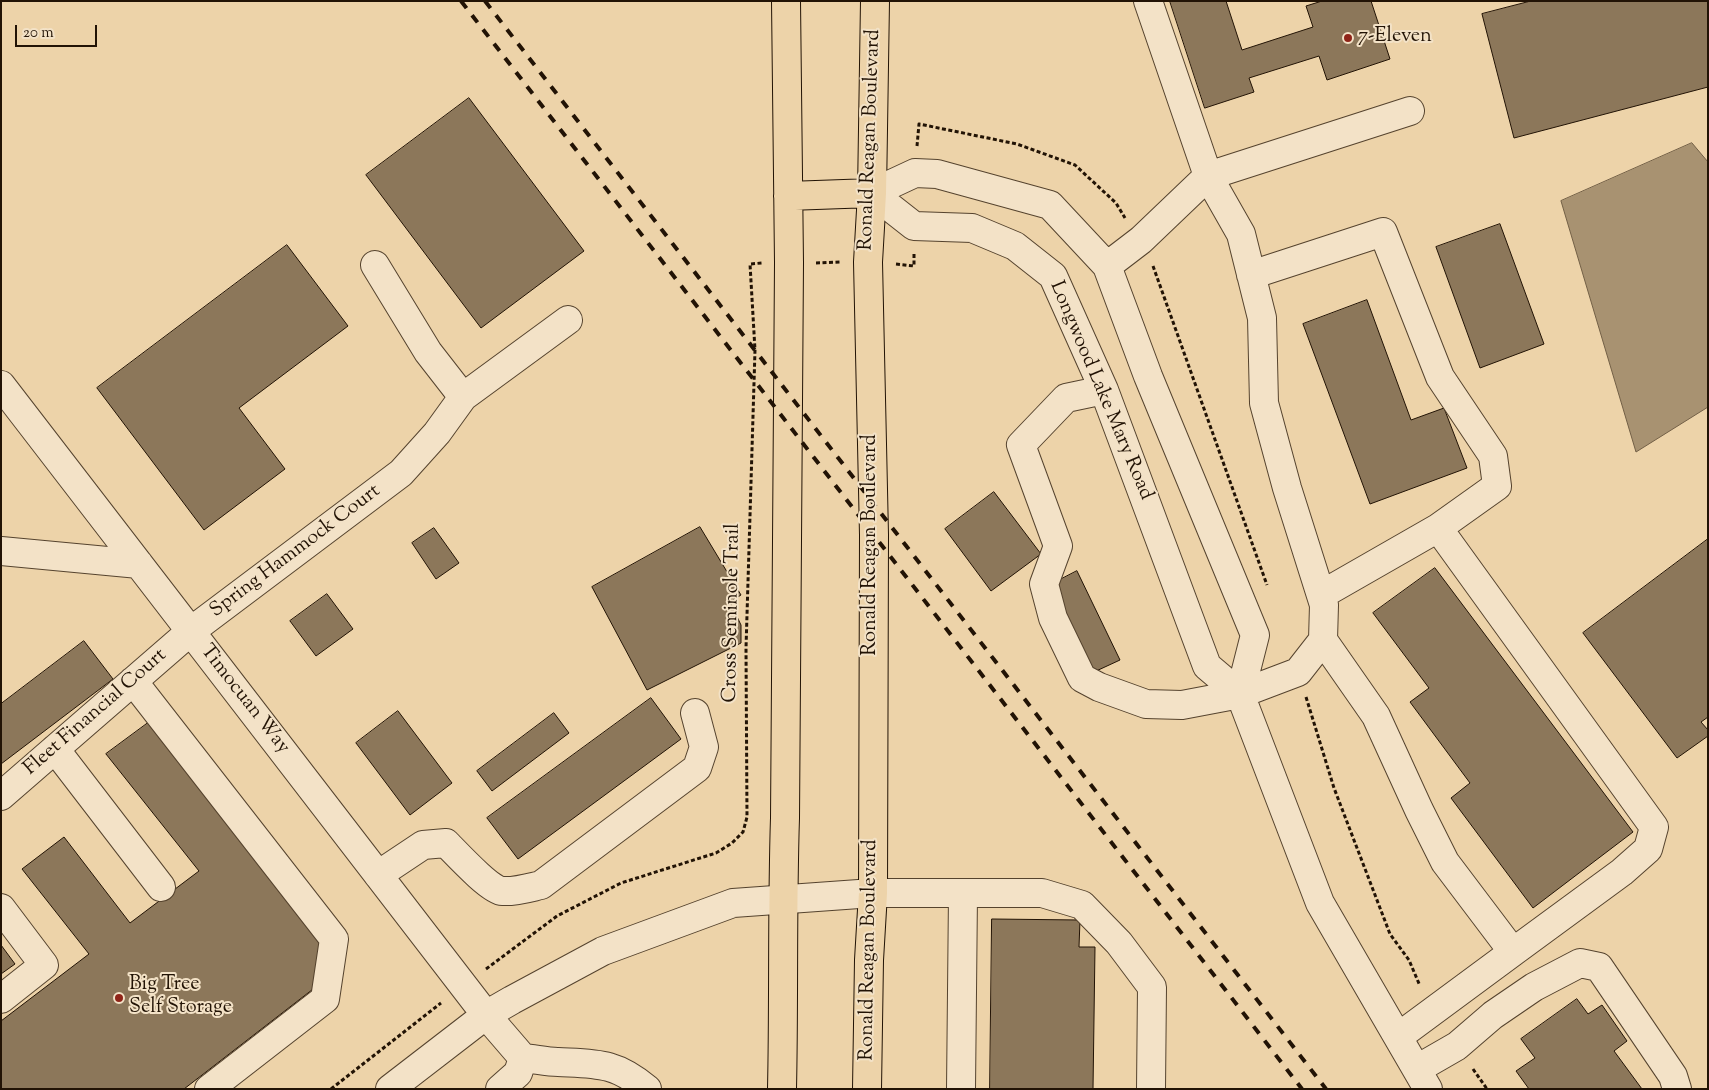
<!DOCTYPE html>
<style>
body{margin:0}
#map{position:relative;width:1709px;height:1090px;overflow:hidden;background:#edd3a9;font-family:"Sorts Mill Goudy",serif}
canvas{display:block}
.frame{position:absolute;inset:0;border:2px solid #221305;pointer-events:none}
.scale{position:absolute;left:15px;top:25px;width:82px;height:22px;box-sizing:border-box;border:2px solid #221305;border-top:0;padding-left:6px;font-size:15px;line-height:18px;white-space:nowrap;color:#221305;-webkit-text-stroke:4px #f3e2c7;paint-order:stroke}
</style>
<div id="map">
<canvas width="1709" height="1090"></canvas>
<div class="frame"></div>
<div class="scale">20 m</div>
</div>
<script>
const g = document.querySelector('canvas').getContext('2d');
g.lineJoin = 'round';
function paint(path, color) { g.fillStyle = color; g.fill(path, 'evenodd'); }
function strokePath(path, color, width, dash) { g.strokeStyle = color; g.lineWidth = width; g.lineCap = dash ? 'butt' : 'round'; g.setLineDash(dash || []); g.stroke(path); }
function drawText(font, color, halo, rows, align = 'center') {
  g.font = font + ' "Sorts Mill Goudy",serif'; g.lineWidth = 4; g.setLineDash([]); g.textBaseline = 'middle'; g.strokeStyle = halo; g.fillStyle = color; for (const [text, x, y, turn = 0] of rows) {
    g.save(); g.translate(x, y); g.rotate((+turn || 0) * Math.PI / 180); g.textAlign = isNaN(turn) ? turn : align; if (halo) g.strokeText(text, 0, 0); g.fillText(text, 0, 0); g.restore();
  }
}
const water = new Path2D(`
 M1692,143l16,19v245l-72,45 -75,-251z`);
paint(water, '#a89271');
strokePath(water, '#725f46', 1);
const building = new Path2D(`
 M1170,1h56l16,49 71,-23 -7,-21 16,-5h49l19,58 -63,21 -8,-24 -70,22 5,14 -49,16z
 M1531,1h177v86l-194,51 -32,-124z
 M469,98l115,153 -103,77 -115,-153z
 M1500,224l44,120 -64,24 -44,-121z
 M287,245l61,81 -109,82 46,61 -81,61 -107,-142z
 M1367,300l44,120 33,-12 23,60 -97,36 -67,-180z
 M994,492l47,62 -50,37 -46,-62z
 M700,527l41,68 -11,7 11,23v18l-94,47 -55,-103z
 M434,528l25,35 -23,16 -24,-36z
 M1708,539v178l-7,5 7,8v6l-31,22 -94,-125z
 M1435,568l198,264 -100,76 -82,-110 19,-15 -60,-81 19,-14 -56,-75z
 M1077,571l43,89 -26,12 -42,-88z
 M327,594l26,35 -37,27 -26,-35z
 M84,641l29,38 -112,85v-60z
 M651,698l30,41 -163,120 -31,-41z
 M398,711l54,72 -42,32 -54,-72z
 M554,713l15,20 -77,58 -15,-20z
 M148,723l173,222 -4,41 -133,103h-183v-68l88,-67 -67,-85 42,-32 66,86 69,-52 -93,-117z
 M992,919l88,1 -1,27h16l-2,142h-103z
 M1,945l14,19 -14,10z
 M1577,999l11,15 14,-9 25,36 -13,10 28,38h-113l-13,-18 19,-13 -14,-19z`);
paint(building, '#8c775a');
strokePath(building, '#221305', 1);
const minor = new Path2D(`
 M375,265l53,87 35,45
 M1107,266l34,-26 67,-64 202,-65
 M1251,275l132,-43 57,145 53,79 4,30 -59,42 216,299 -6,22 -26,23 -109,80
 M1,385l485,630 37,43 -5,15 -18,16
 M1104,390l-38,8 -45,47 37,101 -14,38 9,34 29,60 17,9 47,17 36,1 58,-11 58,-22 25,-32 1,-35 -37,-117 -23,-85 -2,-85 -21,-84 -33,-58 -60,-175
 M1,551l138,13
 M1321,595l117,-67
 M1323,640l53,76 43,94 26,52 68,90 -115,85
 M133,681l201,258 -9,60 -116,90
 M1240,694l15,-59 -107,-259 -41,-110 -57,-61 -113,-31 -22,-1 -43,20 42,33 58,2 43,18 38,30 51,114 103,276 33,28 80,209 108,186
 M55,749l106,138
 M1,796l190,-165 210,-158 36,-40 26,-36 105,-77
 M378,875l45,-30 23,-2c10,10 45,48 56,48 13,1 26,-3 39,-6l156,-117 7,-21 -9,-34
 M1,908l43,57 -43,34
 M523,1058c12,1 24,4 35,4 39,2 57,0 89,27
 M1417,1069l40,-23 36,-31 41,-28 46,-24 19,4 74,109 4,13
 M390,1089l96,-74 26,-15 91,-49 130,-48 140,-10h169l40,12 37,38 33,44 -1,102
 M961,1089l2,-195`);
const major = new Path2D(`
 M788,196l84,-3
 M782,1089c2,-90 0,-181 3,-271l4,-555 -3,-262
 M867,1089l2,-129 4,-67 1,-358 -6,-273 4,-69 3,-192`);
strokePath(minor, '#55432e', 30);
strokePath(major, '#221305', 30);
strokePath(new Path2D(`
 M917,146l2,-22 98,20 58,21 41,38 9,15
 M816,263l24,-1
 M896,264l18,2v-14
 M1153,266l114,319
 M1306,697l28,91 56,146 19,26 11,26
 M486,969l71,-53 64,-33 95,-30 16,-10 11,-11 4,-15 -1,-169 9,-298 -5,-86 12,-1
 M1473,1069l14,20
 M331,1089l110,-86`), '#221305', 3, [4, 2.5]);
strokePath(minor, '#f3e2c7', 28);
strokePath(major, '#edd3a9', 28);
strokePath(new Path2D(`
 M461,1l841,1088
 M485,1l841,1088`), '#221305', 4, [9, 9]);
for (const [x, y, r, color] of [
 [1348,38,5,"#8f2418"],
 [119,998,5,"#8f2418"]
]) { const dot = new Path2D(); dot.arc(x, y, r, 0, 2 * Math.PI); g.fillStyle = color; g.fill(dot); strokePath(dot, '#f3e2c7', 2); }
drawText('20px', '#221305', '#f3e2c7', [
 ["7-Eleven",1358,38],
 ["Big Tree",129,986],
 ["Self Storage",129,1009]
], 'left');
drawText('20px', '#221305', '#f3e2c7', [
 ["Ronald Reagan Boulevard",871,140,-88],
 ["Longwood Lake Mary Road",1100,391,67],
 ["Ronald Reagan Boulevard",872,545,-90],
 ["Spring Hammock Court",296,552,-37],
 ["Cross Seminole Trail",733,613,-89],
 ["Timocuan Way",244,700,52],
 ["Fleet Financial Court",96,713,-41],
 ["Ronald Reagan Boulevard",870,950,-89]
]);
</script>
